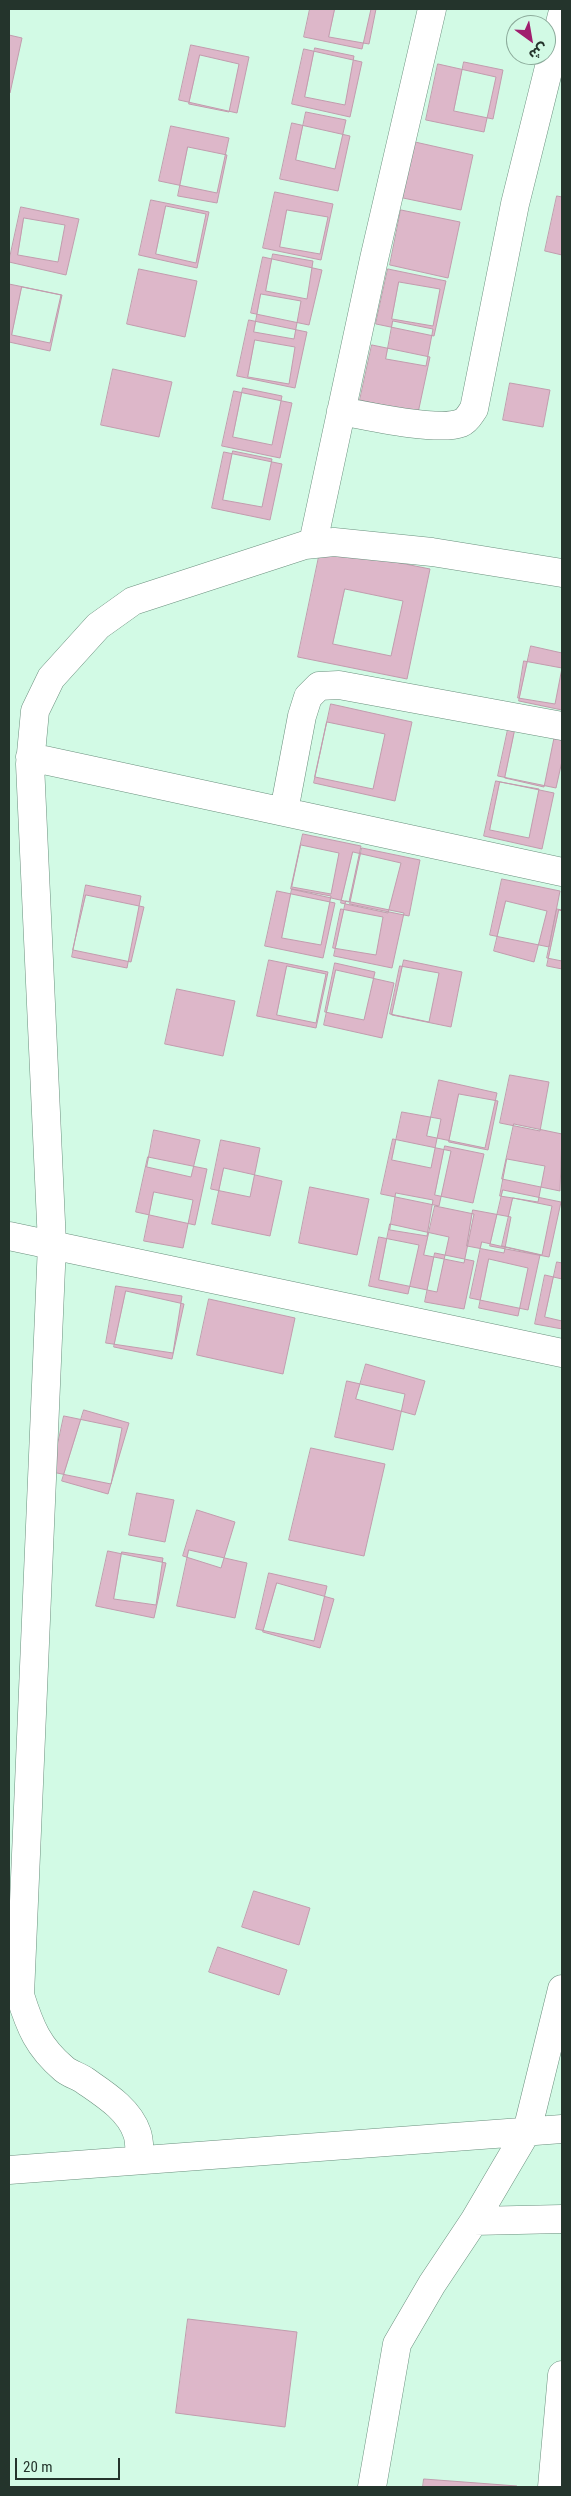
<!DOCTYPE html>
<meta charset="utf-8">
<style>
body{margin:0}
#map{position:relative;width:571px;height:2496px;overflow:hidden;background:#d2fae5;font-family:"Roboto Condensed","Noto Sans Arabic",sans-serif}
canvas{display:block}
.frame{position:absolute;inset:0;border:10px solid #24342c;pointer-events:none}
.north{position:absolute;left:506px;top:15px;width:50px;height:50px;box-sizing:border-box;background:#d2fae5;border:1px solid #8cab9b;border-radius:50%;rotate:148deg;font-size:14px;font-weight:700;line-height:20px;text-align:center;color:#24342c}
.north::after{content:'';display:block;margin:auto;width:18px;height:22px;background:#a01e6e;clip-path:polygon(50% 0,100% 100%,50% 72%,0 100%)}
.scale{position:absolute;left:15px;top:2458px;width:105px;height:22px;box-sizing:border-box;border:2px solid #24342c;border-top:0;padding-left:6px;font-size:15px;line-height:18px;white-space:nowrap;color:#24342c;-webkit-text-stroke:4px #d2fae5;paint-order:stroke}
</style>
<div id="map">
<canvas width="571" height="2496"></canvas>
<div class="frame"></div>
<div class="north">ش</div>
<div class="scale">20 m</div>
</div>
<script>
const g = document.querySelector('canvas').getContext('2d');
g.lineJoin = 'round';
function paint(path, color) { g.fillStyle = color; g.fill(path, 'evenodd'); }
function strokePath(path, color, width, dash) { g.strokeStyle = color; g.lineWidth = width; g.lineCap = dash ? 'butt' : 'round'; g.setLineDash(dash || []); g.stroke(path); }
const building = new Path2D(`
 M310,9h61l-9,40 -58,-12z
 M335,9h41l-7,35 -40,-7z
 M9,35l13,3 -12,55h-1z
 M191,45l58,12 -12,56 -58,-13z
 M315,48l39,8 -9,49 -40,-8z
 M304,49l58,13 -12,55 -58,-13z
 M200,55l39,9 -10,48 -40,-8z
 M464,62l39,8 -10,49 -39,-8z
 M438,64l58,13 -12,55 -58,-12z
 M306,112l40,8 -11,49 -39,-9z
 M292,123l58,13 -12,55 -58,-12z
 M171,126l58,12 -12,55 -58,-12z
 M415,142l58,13 -12,55 -58,-12z
 M188,147l39,8 -10,48 -39,-7z
 M275,192l58,12 -12,56 -58,-12z
 M557,196l5,1v58l-17,-4z
 M151,200l58,12 -12,56 -58,-13z
 M166,206l40,8 -10,49 -40,-9z
 M21,207l58,12 -13,56 -57,-13z
 M287,210l41,7 -8,37 -40,-7z
 M401,210l59,12 -12,56 -58,-13z
 M24,218l41,7 -7,37 -40,-7z
 M273,254l40,7 -6,38 -41,-8z
 M263,257l59,13 -13,55 -58,-12z
 M139,269l58,12 -12,56 -58,-13z
 M388,269l58,12 -12,55 -58,-12z
 M399,282l41,7 -7,37 -41,-7z
 M9,284l53,11 -12,56 -41,-9z
 M22,287l39,8 -11,48 -38,-8z
 M261,294l40,7 -7,38 -40,-7z
 M249,320l58,12 -12,56 -58,-12z
 M393,321l40,8 -7,37 -40,-7z
 M255,340l40,7 -6,37 -41,-7z
 M372,345l58,12 -12,56 -58,-13z
 M113,369l59,13 -13,55 -58,-12z
 M510,383l40,7 -7,37 -40,-7z
 M243,388l39,8 -10,49 -39,-8z
 M234,391l58,12 -12,55 -58,-12z
 M233,451l39,8 -10,48 -39,-7z
 M224,452l58,12 -12,56 -58,-12z
 M321,547l109,22 -23,110 -109,-22z
 M345,589l58,12 -12,55 -58,-12z
 M531,646l31,7v57l-43,-9z
 M524,661l38,7 -7,36 -37,-6z
 M331,704l81,18 -17,79 -81,-18z
 M510,720l52,11v30l-6,27 -58,-12z
 M327,722l58,12 -12,55 -58,-12z
 M515,730l39,8 -10,49 -39,-9z
 M496,781l58,12 -12,56 -58,-13z
 M500,782l39,7 -10,49 -39,-8z
 M303,834l58,12 -12,56 -58,-13z
 M301,845l38,8 -8,41 -39,-7z
 M362,848l58,12 -11,56 -59,-12z
 M353,852l48,11 -13,50 -47,-10z
 M502,879l58,12 -11,56 -59,-12z
 M86,885l55,11 -14,72 -55,-11z
 M292,889l39,7 -10,49 -39,-7z
 M277,891l58,12 -12,55 -58,-12z
 M86,895l58,12 -13,55 -58,-12z
 M346,901l58,12 -12,55 -58,-12z
 M506,901l41,10 -13,51 -40,-11z
 M341,909l42,8 -7,38 -43,-7z
 M557,909l5,1v51l-15,-3z
 M559,910l3,1v58l-15,-3z
 M269,960l59,12 -12,56 -59,-12z
 M404,960l58,12 -11,55 -59,-12z
 M335,963l40,9 -11,48 -39,-8z
 M287,966l39,8 -10,49 -39,-8z
 M400,966l39,7 -10,49 -39,-8z
 M336,970l58,13 -12,55 -58,-13z
 M177,989l58,12 -12,55 -58,-12z
 M510,1075l39,7 -9,49 -40,-8z
 M439,1080l58,13 -12,55 -58,-12z
 M459,1094l39,7 -10,49 -39,-8z
 M402,1112l39,7 -10,49 -39,-8z
 M514,1124l48,10 -2,57 -58,-12z
 M154,1130l46,10 -9,37 -44,-10z
 M393,1139l58,12 -12,55 -58,-12z
 M221,1140l39,8 -10,49 -39,-8z
 M445,1146l39,8 -11,49 -38,-8z
 M148,1157l59,12 -12,56 -59,-13z
 M507,1159l38,7 -7,36 -38,-6z
 M224,1168l58,13 -12,55 -58,-12z
 M310,1187l59,12 -12,56 -58,-12z
 M503,1190l58,12 -12,55 -59,-11z
 M154,1192l39,8 -10,48 -39,-7z
 M396,1193l37,7 -6,36 -37,-6z
 M513,1198l39,8 -10,49 -40,-9z
 M435,1206l39,8 -10,49 -40,-8z
 M473,1210l38,7 -7,36 -37,-7z
 M390,1224l59,13 -12,55 -58,-12z
 M379,1237l40,8 -11,49 -39,-8z
 M482,1242l58,13 -12,55 -58,-12z
 M435,1253l39,8 -10,48 -39,-7z
 M489,1259l39,9 -10,48 -39,-8z
 M557,1262l5,1v58l-17,-4z
 M545,1275l17,4v50l-27,-5z
 M116,1286l66,10 -9,57 -67,-10z
 M126,1291l58,13 -12,55 -58,-12z
 M209,1299l86,19 -12,56 -86,-19z
 M366,1364l59,17 -10,34 -59,-16z
 M347,1381l58,13 -12,56 -58,-13z
 M84,1410l45,13 -21,71 -46,-13z
 M64,1416l58,12 -11,56 -59,-12z
 M311,1448l74,16 -21,92 -75,-16z
 M137,1493l37,7 -9,42 -36,-7z
 M197,1510l38,12 -14,46 -38,-12z
 M189,1550l58,13 -12,55 -58,-12z
 M108,1551l58,12 -12,55 -58,-12z
 M122,1552l41,6 -7,47 -42,-6z
 M269,1573l58,13 -13,55 -58,-12z
 M277,1583l57,16 -14,49 -57,-16z
 M254,1891l56,17 -11,37 -57,-18z
 M218,1947l69,23 -8,25 -70,-23z
 M188,2319l109,13 -12,95 -109,-14z
 M424,2479l93,7v1h-94z`);
paint(building, '#ddb7c9');
strokePath(building, '#c19cad', 1);
const minor = new Path2D(`
 M341,411c26,5 98,21 120,12 7,-3 9,-9 13,-14l41,-205 47,-189
 M313,543l61,-284 58,-250
 M30,757l532,115
 M284,811l18,-95 6,-19 11,-11 20,-1 223,41
 M9,1236l553,117
 M140,2160c-1,-9 0,-19 -3,-27 -8,-24 -33,-39 -53,-53 -6,-4 -14,-6 -20,-11 -26,-22 -34,-42 -44,-74l32,-751 -22,-480 5,-53 16,-33 47,-52 35,-25 172,-56 29,-3 98,10 130,21
 M9,2170l553,-41
 M474,2221l88,-2
 M372,2487l25,-143 35,-60 42,-63 53,-90 35,-142
 M552,2487l10,-112`);
strokePath(minor, '#6b907e', 29);
strokePath(minor, '#fff', 28);
</script>
